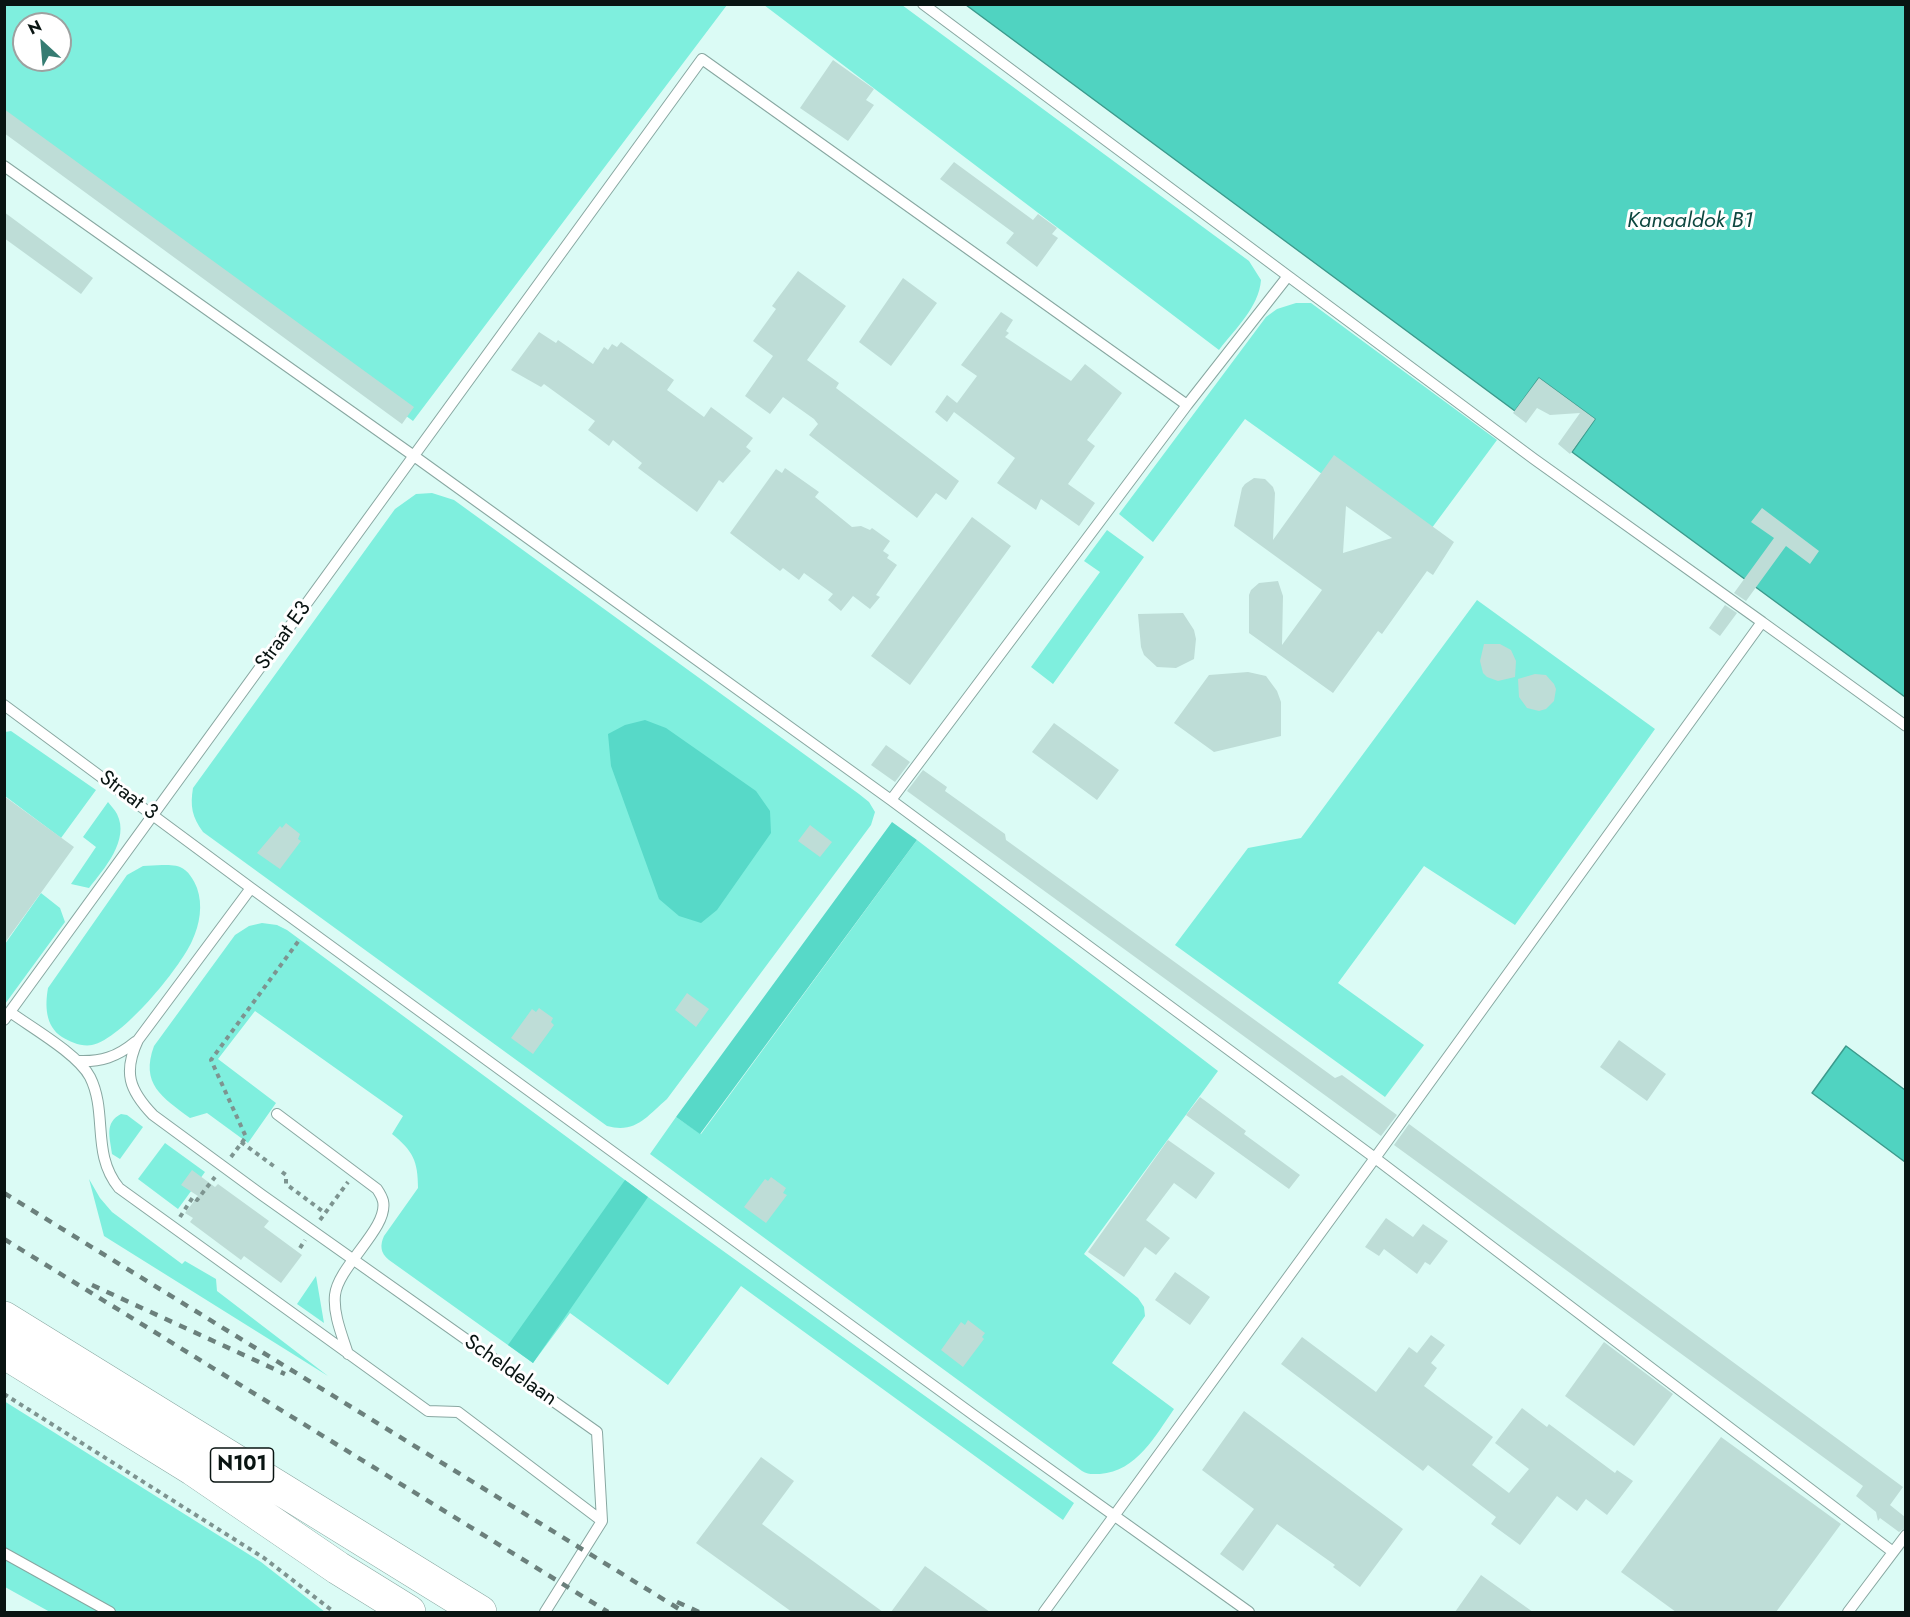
<!DOCTYPE html>
<style>
body{margin:0}
#map{position:relative;width:1910px;height:1617px;overflow:hidden;background:#dbfbf5;font-family:Jost,sans-serif}
canvas{display:block}
.frame{position:absolute;inset:0;border:6px solid #091412;pointer-events:none}
.north{position:absolute;left:12px;top:12px;width:60px;height:60px;box-sizing:border-box;background:#fff;border:2px solid #9da1a0;border-radius:50%;rotate:334deg;font-size:16px;font-weight:700;line-height:24px;text-align:center;color:#091412}
.north::after{content:'';display:block;margin:auto;width:21px;height:27px;background:#367c72;clip-path:polygon(50% 0,100% 100%,50% 72%,0 100%)}
</style>
<div id="map">
<canvas width="1910" height="1617"></canvas>
<div class="frame"></div>
<div class="north">N</div>
</div>
<script>
const g = document.querySelector('canvas').getContext('2d');
g.lineJoin = 'round';
function paint(path, color) { g.fillStyle = color; g.fill(path, 'evenodd'); }
function strokePath(path, color, width, dash) { g.strokeStyle = color; g.lineWidth = width; g.lineCap = dash ? 'butt' : 'round'; g.setLineDash(dash || []); g.stroke(path); }
function drawText(font, color, halo, rows, align = 'center') {
  g.font = font + ' Jost,sans-serif'; g.lineWidth = 6; g.setLineDash([]); g.textBaseline = 'middle'; g.strokeStyle = halo; g.fillStyle = color; for (const [text, x, y, turn = 0] of rows) {
    g.save(); g.translate(x, y); g.rotate((+turn || 0) * Math.PI / 180); g.textAlign = isNaN(turn) ? turn : align; if (halo) g.strokeText(text, 0, 0); g.fillText(text, 0, 0); g.restore();
  }
}
paint(new Path2D(`
 M5,5h722l-314,416 -408,-297zM24,24h36v36h-36z
 M764,5h138l347,256 12,19c-2,27 -26,49 -42,70z
 M1296,303h15l186,137 -77,104 -175,-125 -92,123 -34,-28 147,-197 11,-8z
 M432,493l22,7 405,294 10,8 6,10 -4,13 -204,274c-20,17 -31,35 -60,27l-404,-294c-11,-15 -13,-26 -10,-44l202,-279 21,-15z
 M1107,530l37,27 -91,127 -22,-17 69,-95 -16,-11z
 M1477,600l178,129 -140,196 -91,-59 -86,117 86,62 -39,52 -210,-152 73,-97 53,-10z
 M11,731l85,59 -35,48 -56,-42v-64z
 M108,802c3,4 7,8 9,12 13,26 -13,55 -28,74l-18,-4 25,-37 -13,-10z
 M917,840l301,231 -134,183 54,44 6,9 1,9 -33,47 62,46c-19,27 -37,62 -74,65 -7,0 -12,1 -18,-3l-432,-317 26,-37 25,17z
 M162,865c5,0 13,0 18,2 8,3 14,13 17,21 6,17 3,36 -5,53 -12,27 -70,98 -100,104 -10,2 -22,-3 -30,-8 -17,-11 -17,-32 -14,-49l79,-113 16,-9z
 M41,893l19,15 5,14 -60,82v-60z
 M262,923l15,2 10,5 361,267 426,306 -11,17 -322,-234 -73,99 -98,-72 -37,50 -144,-103c-9,-7 -9,-15 -5,-24l34,-48c0,-27 -5,-37 -26,-54l11,-18 -148,-105 -37,48 58,44 -28,40 -41,-30 -17,5c-28,-21 -50,-34 -36,-72l81,-111 14,-9z
 M121,1114l6,1 16,12 -23,32 -8,-5c-2,-17 -8,-31 9,-40z
 M165,1143l40,29 -27,37 -40,-30z
 M89,1179l11,19 12,14 70,52 3,-3 31,18 1,12 111,85 -224,-140z
 M316,1276l8,47 -27,-19z
 M4,1401l257,161 64,50h-275l-45,-25z`), '#7fefde');
paint(new Path2D(`
 M645,720l21,8 90,63 14,20 1,22 -54,77 -16,13 -22,-7 -20,-17 -48,-133 -3,-32 17,-9z
 M892,822l25,18 -217,294 -24,-17z
 M625,1180l23,17 -115,166 -25,-18z`), '#57d9c8');
const water = new Path2D(`
 M966,5h939v692l-333,-245 23,-33 -56,-41 -24,33z
 M1846,1046l59,44v72l-93,-69z`);
paint(water, '#50d3c1');
strokePath(water, '#3b9a8c', 1.5);
paint(new Path2D(`
 M833,60l41,29 -8,11 8,5 -26,36 -48,-33z
 M4,109l410,298 -12,17 -398,-291z
 M954,162l79,58 5,-6 19,14 -5,6 6,4 -21,29 -31,-24 8,-10 -74,-54z
 M4,212l89,66 -12,16 -77,-56z
 M798,271l48,35 -39,54 32,23 -3,5 123,93 -13,19 -10,-7 -19,25 -108,-83 9,-11 -4,-5 -31,-22 -13,17 -25,-18 28,-40 -20,-15 23,-32 -4,-3z
 M903,278l34,25 -46,63 -32,-24z
 M1001,312l12,8 -7,11 3,2 -4,4 66,44 14,-17 37,29 -35,47 8,6 -27,38 27,19 -16,23 -38,-27 -5,11 -39,-27 18,-25 -61,-46 -7,10 -12,-10 12,-17 10,8 20,-27 -16,-11z
 M539,332l17,11 2,-3 35,24 11,-17 4,3 4,-6 5,3 4,-5 53,38 -7,10 37,27 7,-10 42,31 -7,9 5,4 -28,32 -4,-3 -22,32 -59,-44 4,-5 -29,-23 -4,6 -21,-16 7,-9 -51,-37 -3,3 -30,-17z
 M1539,378l56,41 -25,35 -12,-10 22,-31 -30,2 -13,-7 -11,15 -13,-10z
 M1334,455l120,87 -21,33 -6,-4 -45,63 -4,-3 -45,62 -84,-60v-38l2,-5 8,-7 19,-2 5,15 -1,49 40,-55 -88,-64 8,-38 3,-4 9,-6 11,1 8,8 2,6 -2,47zM1346,506l46,32 -49,15z
 M785,468l34,24 -4,5 37,30 9,-1 9,4 2,-2 18,13 -7,10 6,4 -2,3 10,7 -21,30 4,2 -10,12 -17,-13 -12,15 -13,-11 5,-6 -29,-21 -5,7 -16,-12 -3,3 -50,-38 46,-64 6,4z
 M1762,508l57,43 -9,13 -24,-18 -40,55 -12,-8 40,-55 -23,-16z
 M972,517l39,29 -101,139 -39,-29z
 M1725,605l12,8 -17,23 -11,-8z
 M1183,613l11,17 2,9 -2,20 -18,9 -19,-1 -13,-12 -3,-8 -3,-33z
 M1484,644h16l11,6 5,11 -1,16 -17,4 -11,-4 -4,-4 -3,-12z
 M1248,672l18,4 11,15 4,11v34l-67,16 -40,-29 35,-48z
 M1535,674l11,1 8,9 2,5 -2,12 -8,8 -7,2 -12,-3 -8,-11 -1,-18z
 M1054,723l65,47 -22,30 -65,-48z
 M886,745l24,17 -15,20 -24,-17z
 M923,770l24,17 -2,4 60,43 1,6 329,238 7,-3 55,40 -16,21 -474,-345z
 M4,796l70,51 -70,97z
 M286,823l14,11 -2,5 3,2 -21,28 -23,-16 23,-27 2,2z
 M810,825l22,17 -12,15 -22,-16z
 M687,993l22,16 -13,18 -21,-17z
 M539,1008l14,10 -2,4 3,3 -21,29 -22,-16 21,-29 4,3z
 M1619,1040l47,34 -19,27 -47,-34z
 M1200,1097l46,34 -2,3 56,41 -11,14 -103,-74z
 M1409,1124l494,363 -13,18 15,12v11l-6,4 -19,-14 -2,3 -2,-9 -20,-16 7,-10 -469,-341z
 M1168,1140l47,33 -19,26 -22,-16 -28,37 24,18 -14,17 -11,-8 -21,30 -36,-25z
 M192,1170l23,17 3,-3 51,37 -5,6 38,28 -21,28 -37,-27 -3,4 -51,-38 3,-4 -8,-5 13,-17 -17,-11z
 M771,1177l15,11 -3,5 4,2 -21,28 -22,-16 21,-28 3,2z
 M1386,1218l27,19 10,-13 25,17 -18,24 -5,-3 -8,12 -33,-25 -5,7 -14,-9z
 M1175,1272l35,25 -20,28 -35,-25z
 M968,1320l17,13 -3,4 2,2 -21,28 -22,-17 20,-28 4,3z
 M1431,1335l14,10 -14,18 6,5 -13,18 69,51 -21,28 37,28 20,-24 -34,-26 27,-35 25,19 2,-3 66,49 2,-3 16,11 -26,34 -21,-16 -9,12 -20,-15 -37,49 -29,-21 5,-7 -68,-52 -5,6 -142,-107 21,-27 74,55 33,-45 8,6z
 M1604,1342l69,52 -39,52 -69,-50z
 M1244,1411l159,118 -43,58 -27,-20 2,-2 -58,-41 -34,47 -23,-17 34,-45 -52,-39z
 M1721,1437l120,87 -65,88h-100l-55,-40z
 M761,1457l33,24 -32,43 121,88h-91l-96,-69z
 M925,1566l65,46h-99z
 M1481,1575l21,15 31,22h-78z`), '#beddd7');
const service = new Path2D(`
 M923,4l365,272 -101,129
 M4,166l410,290 477,344 484,358 -331,454
 M1288,276l246,183 228,163 -387,536 518,394
 M1762,622l144,104
 M4,705l247,183 724,528 274,196
 M251,888l-113,152c-15,32 -9,50 15,75l109,80 335,237 5,89 -57,91
 M10,1012c22,16 68,42 80,65 18,36 1,77 29,111l309,223 30,1 144,109
 M4,1020l698,-961 485,346 -296,395
 M78,1061c23,1 39,-4 57,-19
 M277,1114l100,75c2,3 5,8 6,12 6,27 -45,65 -48,94 -2,19 7,40 13,59
 M4,1553l106,59
 M1848,1612l58,-77`);
const primary = new Path2D(`
 M4,1318l476,294
 M4,1352l189,117 145,99 71,44`);
strokePath(service, '#88a7a1', 12);
strokePath(primary, '#88a7a1', 34);
strokePath(new Path2D(`
 M241,1142l34,25
 M231,1157l15,-20 -35,-77 89,-121
 M282,1172l4,3v9l39,29
 M180,1217l13,-20 4,3 18,-23
 M320,1220l28,-38
 M300,1248l5,-8
 M4,1394l260,164 70,54`), '#7d9490', 4, [4.5, 4.5]);
strokePath(service, '#fff', 10);
strokePath(primary, '#fff', 33);
strokePath(new Path2D(`
 M4,1193l680,419
 M4,1239l604,373
 M92,1285l193,89
 M677,1602l22,10`), '#6b807c', 4.5, [8, 8]);
for (const [x, y, w] of [
 [242,1465,63]
]) { const box = new Path2D(); box.roundRect(x - w / 2, y - 17, w, 34, 4.5); g.fillStyle = '#fff'; g.fill(box); strokePath(box, '#091412', 1.5); }
drawText('bold 20px', '#091412', null, [
 ["N101",242,1465]
]);
drawText('21px', '#091412', '#fff', [
 ["Straat E3",284,636,-54],
 ["Straat 3",128,796,37],
 ["Scheldelaan",510,1371,35]
]);
drawText('italic 22px', '#0e4841', '#fff', [
 ["Kanaaldok B1",1690,222]
]);
</script>
